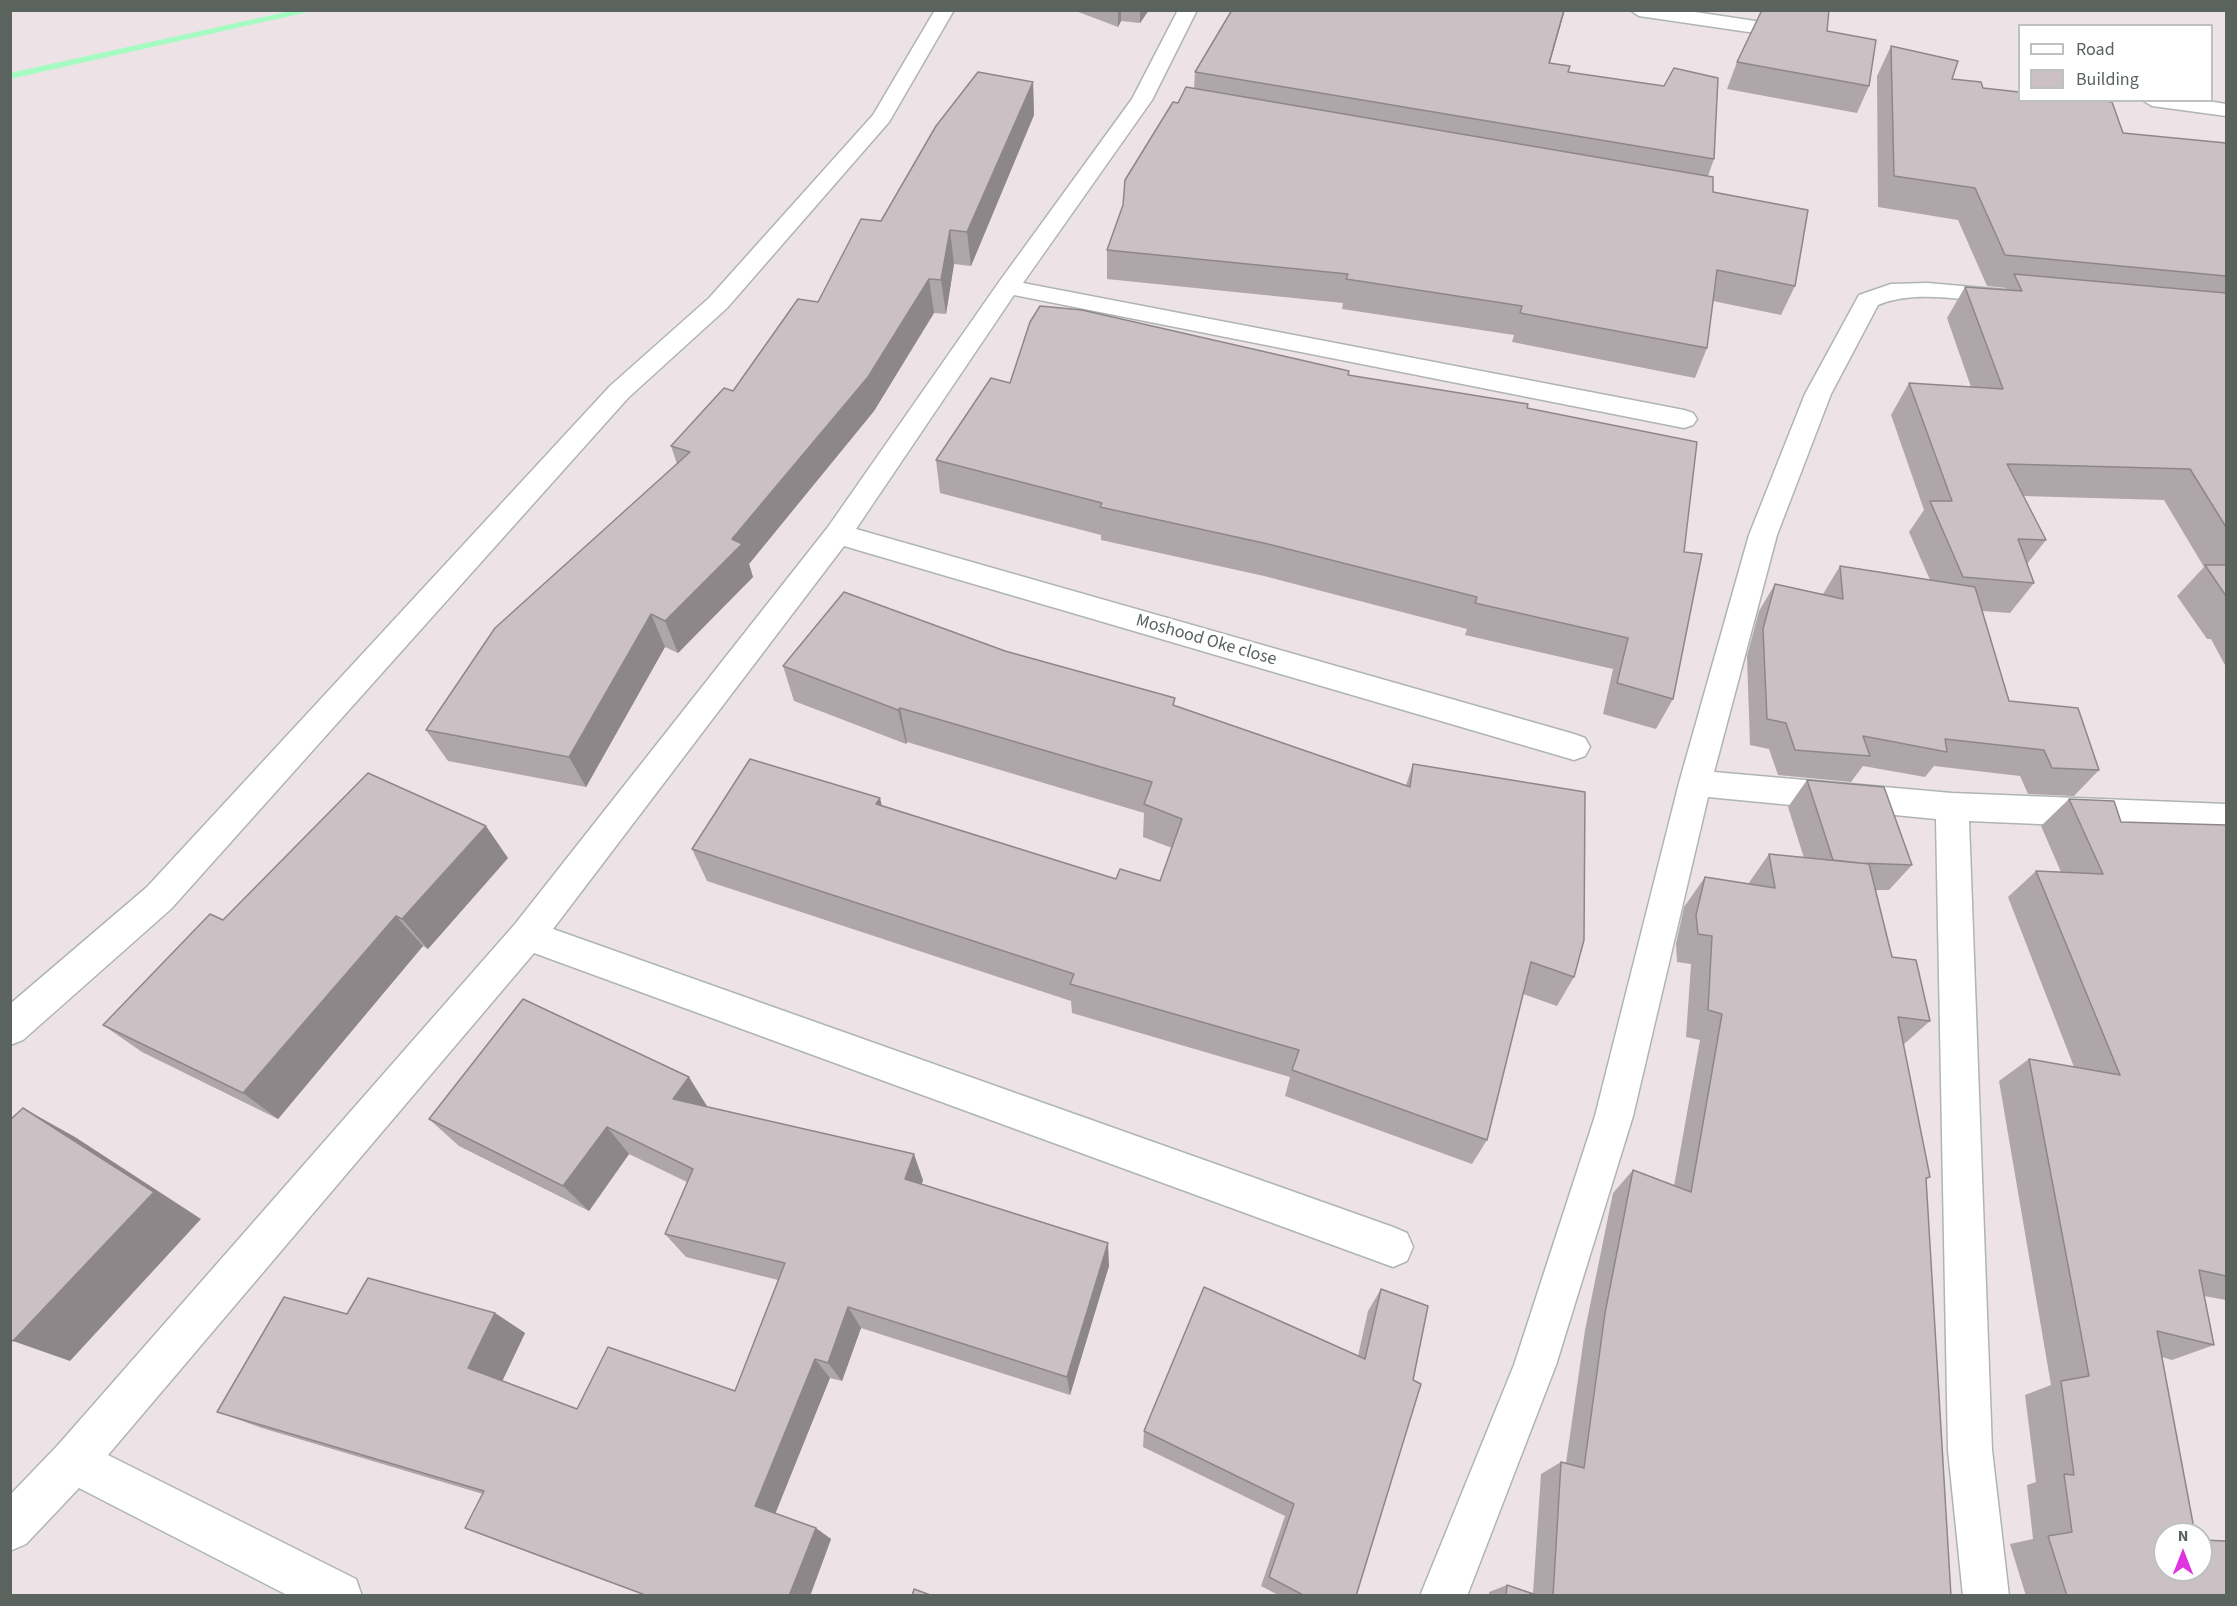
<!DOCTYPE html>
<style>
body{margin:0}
#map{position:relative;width:2237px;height:1606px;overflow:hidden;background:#ede3e6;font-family:"Source Sans 3",sans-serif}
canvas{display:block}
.frame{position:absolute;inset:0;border:12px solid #5b635f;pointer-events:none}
.legend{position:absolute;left:2018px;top:24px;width:195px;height:78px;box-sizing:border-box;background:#fff;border:2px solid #bdc1bf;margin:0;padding:8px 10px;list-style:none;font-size:18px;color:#5b635f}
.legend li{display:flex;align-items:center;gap:12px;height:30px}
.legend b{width:30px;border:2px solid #bdc1bf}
.north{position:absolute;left:2153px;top:1522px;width:60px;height:60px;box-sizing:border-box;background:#fff;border:2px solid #bdc1bf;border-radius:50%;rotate:0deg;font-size:16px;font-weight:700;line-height:24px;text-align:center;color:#5b635f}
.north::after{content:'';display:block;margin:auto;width:21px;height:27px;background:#de35e1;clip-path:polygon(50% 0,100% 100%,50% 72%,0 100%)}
</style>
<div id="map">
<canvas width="2237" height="1606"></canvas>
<div class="frame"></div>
<ul class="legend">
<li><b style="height:8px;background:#fff"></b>Road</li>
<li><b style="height:16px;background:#cbc1c5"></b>Building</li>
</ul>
<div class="north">N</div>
</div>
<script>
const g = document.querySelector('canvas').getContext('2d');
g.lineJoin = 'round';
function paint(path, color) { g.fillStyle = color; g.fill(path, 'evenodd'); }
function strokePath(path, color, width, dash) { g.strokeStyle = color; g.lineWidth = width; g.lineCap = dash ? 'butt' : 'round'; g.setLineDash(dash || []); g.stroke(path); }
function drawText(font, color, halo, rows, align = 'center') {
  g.font = font + ' "Source Sans 3",sans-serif'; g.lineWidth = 6; g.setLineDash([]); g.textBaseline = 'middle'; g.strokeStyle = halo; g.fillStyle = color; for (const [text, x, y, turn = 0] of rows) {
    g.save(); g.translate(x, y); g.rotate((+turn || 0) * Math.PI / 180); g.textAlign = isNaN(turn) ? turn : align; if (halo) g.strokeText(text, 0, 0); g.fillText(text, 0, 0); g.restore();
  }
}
paint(new Path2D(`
 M295,10h22l-307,69v-6z`), '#a5fbc2');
const street = new Path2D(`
 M935,10h19l-65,112 -162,186 -99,90 -457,511 -148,131 -13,5v-41l137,-117 463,-501 99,-88 164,-183z
 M1178,10h19l-45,90 -129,183 661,127 9,3 4,6 -4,6 -9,3 -670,-133 -158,234 718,205 11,4 5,9 -5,9 -11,4 -730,-214 -291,383 840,298 14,6 6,14 -6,14 -14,6 -859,-314 -426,502 248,124 6,17h-73l-210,-108 -53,56 -16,7v-56l48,-50 457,-521 313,-397 171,-245 133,-183z
 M1630,10h52l80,12 10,6 -10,6 -123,-18z
 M2142,100h60l24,4v12l-74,-10z
 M1928,283l78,7 9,2 3,5 -3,5 -9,2c-41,-3 -89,-15 -128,1l-47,89 -54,141 -63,237 238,21 274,11v28l-257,-11 23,629 17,146h-46l-15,-146 -12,-631 -228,-22 -75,319 -77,249 -89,231h-47l94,-231 81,-249 84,-333 70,-248 56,-141 54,-99 32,-11z`);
strokePath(street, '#aeb5b2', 3);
paint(street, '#fff');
paint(new Path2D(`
 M1073,10h76l-9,13 -19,-2 -3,6z
 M1827,31l42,55 -12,27 -130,-24 10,-27z
 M1891,46l61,33 31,9 140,45 103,10v524l-15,-28h-4l-30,-43 27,-29 -40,-67 -141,-4 23,44 -19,24 7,19 -24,30 -28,-2 27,90 90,69 -25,26 -46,-2 -8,-18 -86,-10 -9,11 -62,-11 -12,16 -73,-7 -9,-26 -19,-4 -3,-89 12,-45 16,-27 48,10 17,-28 90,14 -21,-48 15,-22 -33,-95 18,-32 62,4 -24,-69 18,-31 39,3 2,-2 -19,-2 -29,-66 -80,-13 -1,-131z
 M1550,63l18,9 146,87 -6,17 5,16 82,94 -14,29 -68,-14 -6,47 -12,30 -183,-36 2,-7 -172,-26 1,-6 -236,-24v-29l71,-147 16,-14 1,-17z
 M1033,82l1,33 -63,151 -17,-2 -8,50 -12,-1 -60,98 -125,153 4,13 -75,76 -13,-6 -79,140 -138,-26 -22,-31 251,-266 -6,-18 62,-55 85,-89 63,-81z
 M1348,375l179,33 157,144 -11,147 -17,30 -53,-15 10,-45 -148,-34 2,-6 -203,-53 -163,-36v-5l-161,-42 -4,-33 74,-77z
 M1005,651l170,55 231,79 7,-21 161,213 -17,29 -34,-12 -36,146 -15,24 -187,-68 5,-19 -218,-64 -1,-12 -364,-120 -15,-32 190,-44 234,74 44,2 12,-33 -29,-11 1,-24 -237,-71 -1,2 -112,-43 -11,-35z
 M1807,780l105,85 -23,25h-13l16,67 38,64 -27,24 27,132 -4,3 25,416h-462v-4l18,-7 26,8 8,-119 20,-12 5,1 19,-133 28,-137 20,-23 41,16 26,-146 -14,-3 5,-73 -14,-2 -1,-18 8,-37 21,-30 43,7 21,-30 35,4 -16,-51z
 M2069,799l52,23 105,3v475l-22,-4 10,49 -42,15 -10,-3 3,177 61,62h-200l-16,-52 23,-5 -6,-54 9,-3 -11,-87 26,-10 -52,-304 30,-22 45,8 -66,-170 28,-26 25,1 -20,-46z
 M508,858l-80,91 -5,-3 -145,173 -136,-67 -39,-27 120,-105z
 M707,1106v1l216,73 -2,5 188,81 -39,129 -209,-67 -19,53 -12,-3 -55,135 56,26 -21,57h-162l-165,-102 -221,-66 -45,-16 130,-98 148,-1 30,20 -23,48 75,28 158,-18 43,-111 -92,-23 -21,-23 22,-52 -58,-28 -40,57 -130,-65 -30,-27z
 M1381,1289l-25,307h-76l-19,-10 24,-70 -142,-69 1,-16 214,-75 10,-45z`), '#afa6a9');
paint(new Path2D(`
 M1118,10h3v11l-3,6z
 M1140,10h9l-9,13z
 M1564,10h1l-23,81 7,-28z
 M1033,82l1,33 -63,151 -4,-34z
 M950,230l4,34 -8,50 -5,-34z
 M929,279l5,34 -60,98 -125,153 4,13 -75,76 -13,-32 67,-82z
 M651,614l14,33 -79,140 -17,-30z
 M900,708l7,34 -1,2 -8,-34z
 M880,798l8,32 -12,-26z
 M486,826l22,32 -80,91 -26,-30z
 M396,916l27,30 -145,173 -35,-26z
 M689,1077l18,29 -14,21 -20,-28z
 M23,1108l52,29 126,82 -131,142 -57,-20z
 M607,1127l22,27 -40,57 -26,-25z
 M914,1154l9,26 -8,25 -10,-26z
 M1108,1243l1,23 -39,129 -3,-18z
 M848,1307l13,21 -19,53 -14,-18z
 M495,1313l30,20 -25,53 -32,-18z
 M815,1359l15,19 -56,139 -19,-11z
 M816,1528l15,11 -21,57h-21z`), '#8e878a');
const building = new Path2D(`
 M1232,10h332l-15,53 21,3 -2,6 96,14 10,-18 44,10 -4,81 -519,-87z
 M1762,10h67l-2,21 49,9 -7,46 -132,-24z
 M1891,46l67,15 -6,18 29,3 2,6 36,4v8h77l16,2 11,31 103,10v133l-221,-21 -30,-67 -81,-12z
 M978,72l55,10 -66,150 -17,-2 -9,50 -12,-1 -61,98 -136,162 10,5 -77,77 -14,-7 -82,143 -143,-27 69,-102 195,-176 -19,-6 53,-58 9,3 65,-92 20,3 43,-83 20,2 55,-95z
 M1186,87l527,90v15l95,18 -13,76 -78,-16 -10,78 -187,-35 2,-7 -176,-27 2,-5 -241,-24 16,-45 2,-25 48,-78 5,1z
 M2014,274l212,19v234l-36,-58 -183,-5 39,76 -28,-1 16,44 -71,-6 -33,-76h22l-43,-118 94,6 -38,-102 57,4z
 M1040,306l42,4 267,61 -1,4 180,29 -1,4 170,34 -13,110 18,2 -29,145 -56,-16 11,-45 -153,-35 2,-6 -209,-53 -168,-37 2,-4 -166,-43 55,-82 19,5 20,-61z
 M2205,565h21v31z
 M1840,566l135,21 34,114 69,7 21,62 -47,-2 -8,-18 -99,-11 2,13 -84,-16 7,20 -75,-6 -9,-27 -19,-4 -4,-90 12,-45 68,15z
 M844,592l161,59 170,47 -2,7 237,82 3,-23 172,28 -1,148 -10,37 -43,-15 -44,178 -195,-70 7,-20 -229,-66 4,-10 -382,-125 58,-90 130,39 -4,6 240,75 4,-10 40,12 22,-62 -38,-15 8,-22 -252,-74 -2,2 -115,-44z
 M368,773l118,53 -84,93 -6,-3 -153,177 -140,-68 107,-111 13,6z
 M1807,780l77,7 28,78 -52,-2 -27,-3z
 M2069,799l45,2 7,21 105,3v451l-27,-6 15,75 -57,-14 38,203h-30v36h36v-30l25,1v55h-159l-19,-60 24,-4 -8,-58 10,1 -13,-94 28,-5 -60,-317 91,16 -84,-204 67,3z
 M1769,854l100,10 23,93 24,3 14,61 -32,-4 32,160 -4,1 25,418h-398l8,-134 23,6 21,-155 28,-143 58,22 31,-178 -14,-4 4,-74 -14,-2 -2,-19 9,-38 70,11z
 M523,999l166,78 -16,22 241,55 -9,25 203,64 -41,134 -219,-70 -20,56 -13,-4 -60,147 61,22 -27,68h-141l-183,-68 19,-37 -267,-79 67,-115 63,17 21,-36 127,35 -27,55 109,41 31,-62 127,44 50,-128 -120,-29 28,-65 -86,-42 -44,59 -134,-67z
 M23,1108l131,84 -141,149 -3,-2v-219z
 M1204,1287l161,72 16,-70 47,17 -15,74 8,4 -65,212h-51l-36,-19 25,-73 -150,-73z
 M1507,1585l32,11h-33z
 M914,1589l19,7h-21z`);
paint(building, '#cbc1c5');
strokePath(building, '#8e878a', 1.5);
drawText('18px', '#5b635f', '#fff', [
 ["Moshood Oke close",1206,641,16]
]);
</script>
